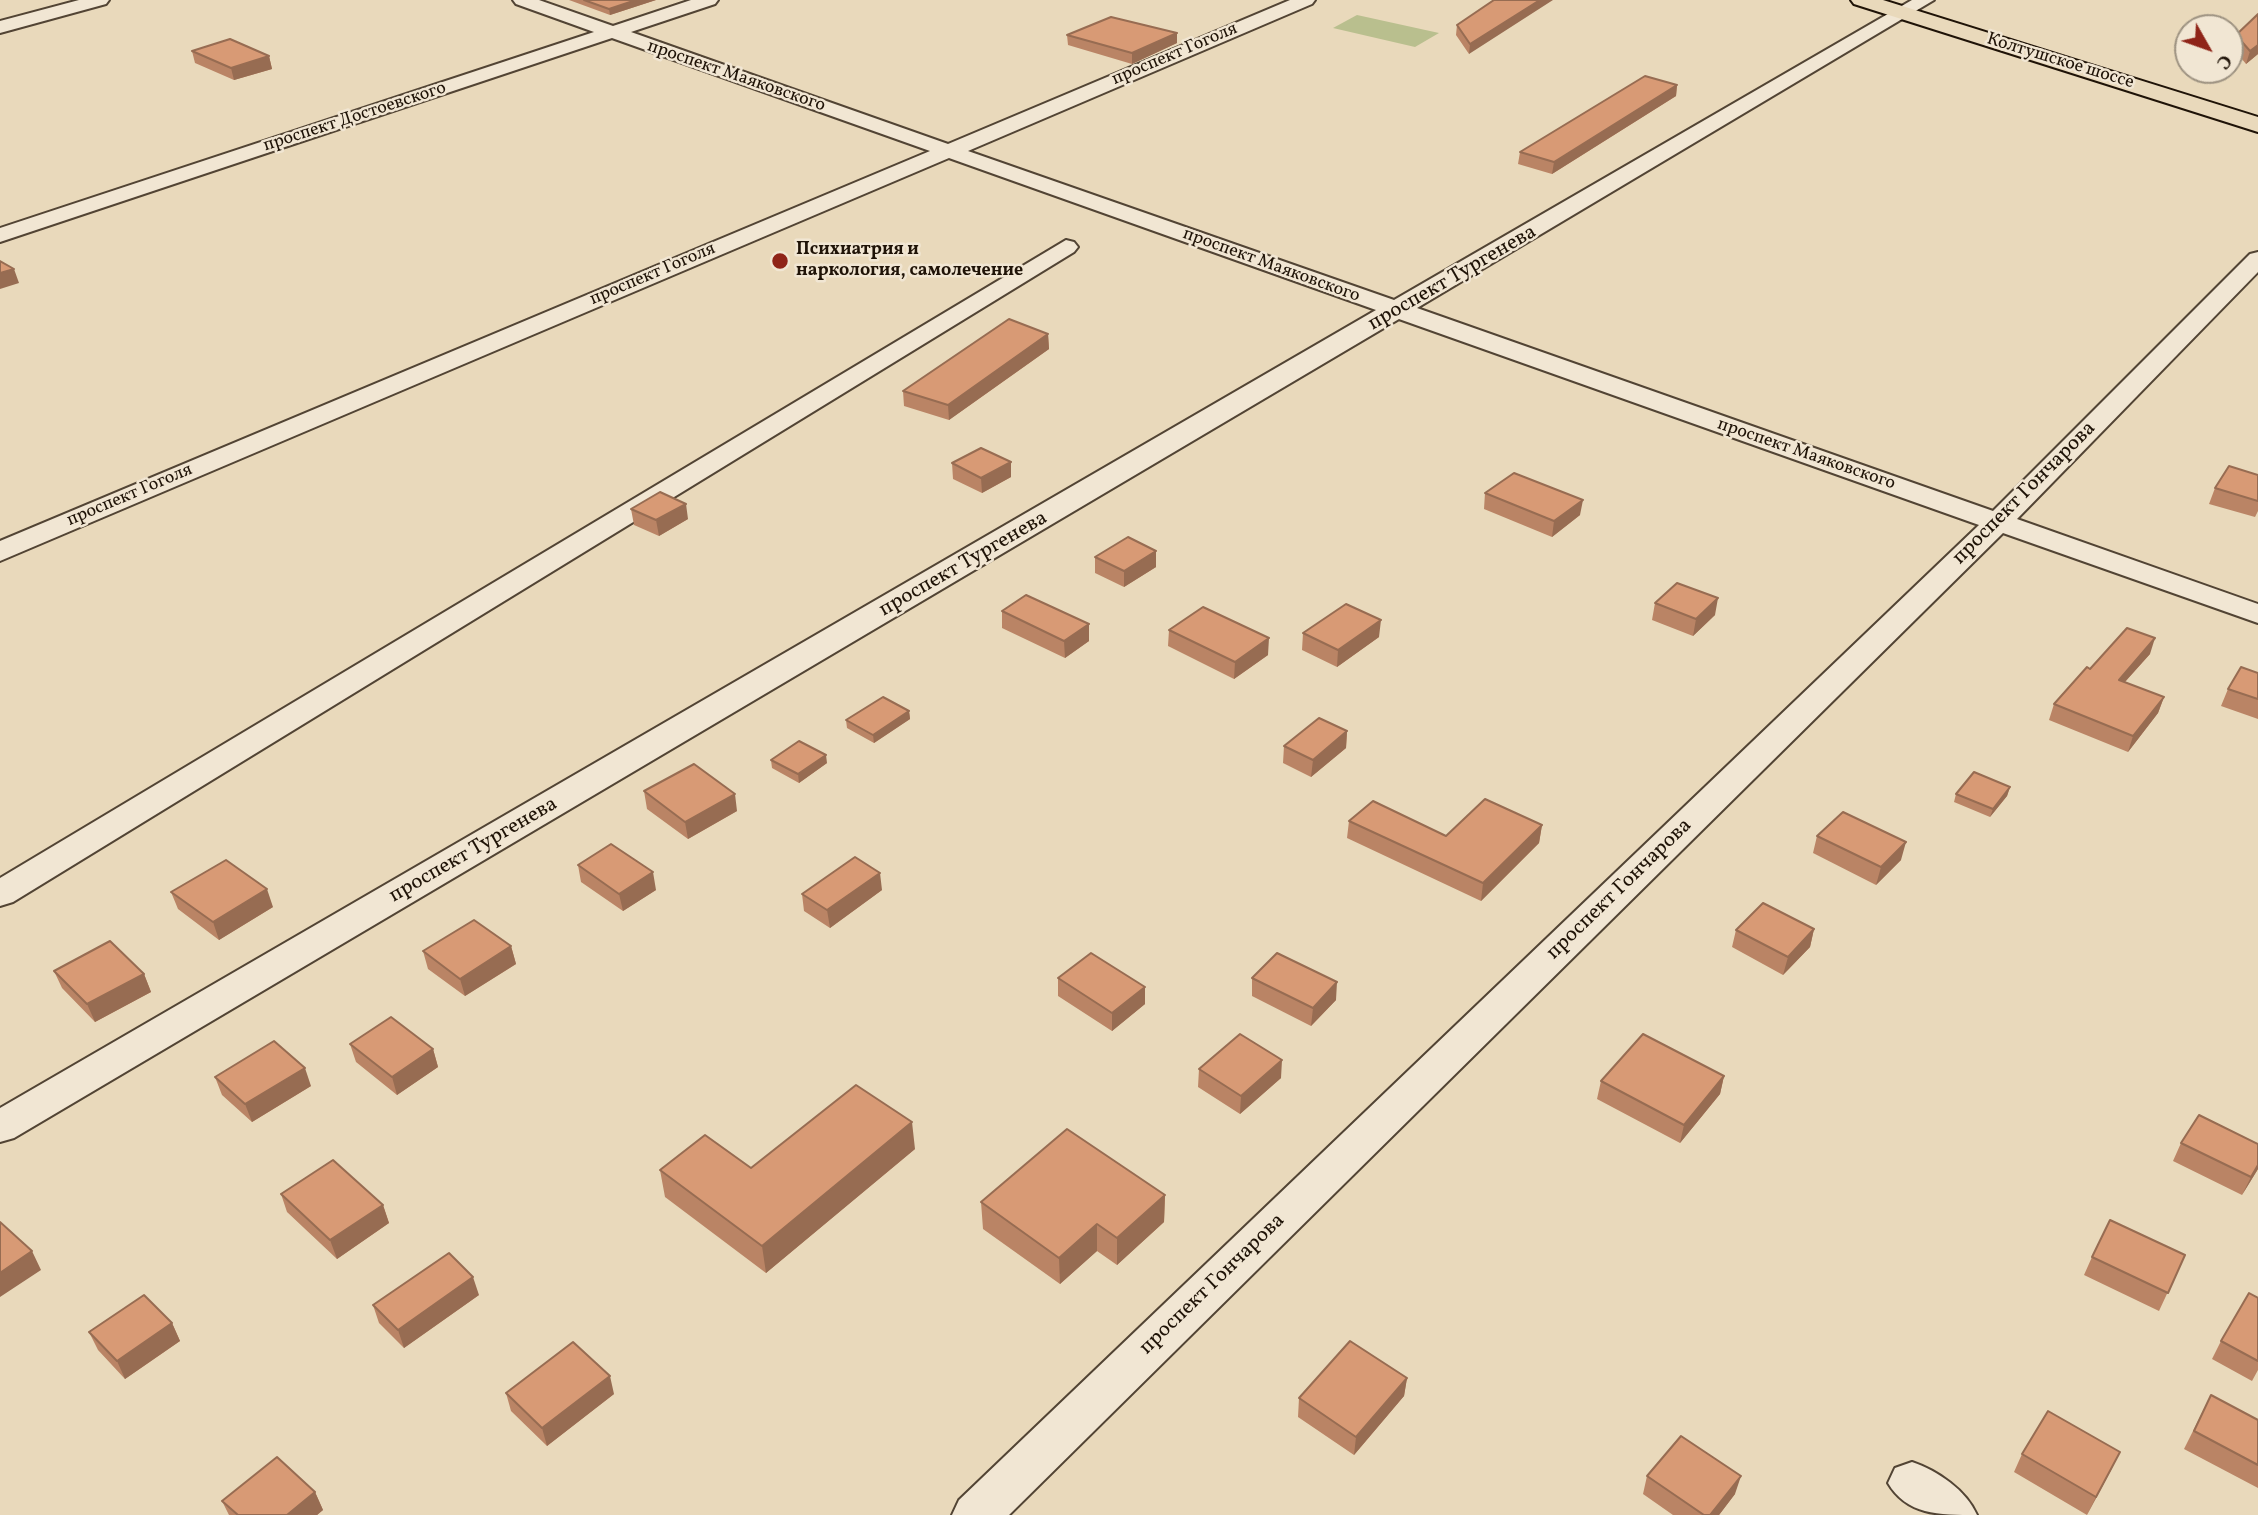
<!DOCTYPE html>
<meta charset="utf-8">
<style>
body{margin:0}
#map{position:relative;width:2258px;height:1515px;overflow:hidden;background:#e9d9bb;font-family:Vollkorn,serif}
canvas{display:block}
.north{position:absolute;left:2174px;top:14px;width:70px;height:70px;box-sizing:border-box;background:#f1e6d3;border:2px solid #9d9281;border-radius:50%;rotate:130deg;font-size:19px;font-weight:700;line-height:28px;text-align:center;color:#1f1307}
.north::after{content:'';display:block;margin:auto;width:24px;height:32px;background:#8f2418;clip-path:polygon(50% 0,100% 100%,50% 72%,0 100%)}
</style>
<div id="map">
<canvas width="2258" height="1515"></canvas>
<div class="north">С</div>
</div>
<script>
const g = document.querySelector('canvas').getContext('2d');
g.lineJoin = 'round';
function paint(path, color) { g.fillStyle = color; g.fill(path, 'evenodd'); }
function strokePath(path, color, width, dash) { g.strokeStyle = color; g.lineWidth = width; g.lineCap = dash ? 'butt' : 'round'; g.setLineDash(dash || []); g.stroke(path); }
function drawText(font, color, halo, rows, align = 'center') {
  g.font = font + ' Vollkorn,serif'; g.lineWidth = 5; g.setLineDash([]); g.textBaseline = 'middle'; g.strokeStyle = halo; g.fillStyle = color; for (const [text, x, y, turn = 0] of rows) {
    g.save(); g.translate(x, y); g.rotate((+turn || 0) * Math.PI / 180); g.textAlign = isNaN(turn) ? turn : align; if (halo) g.strokeText(text, 0, 0); g.fillText(text, 0, 0); g.restore();
  }
}
paint(new Path2D(`
 M1357,15l82,18 -24,14 -82,-19z`), '#b9bf8e');
const minor = new Path2D(`
 M79,0h30l-3,4 -106,29v-12z
 M513,0h26l74,26 78,-26h27l-3,4 -84,28 317,112 342,-144h25l-3,4 -344,147 426,149 518,-300h22l-517,308 576,203 257,-257 8,-2v20l-241,247 241,85v19l-255,-90 -994,982h-57l7,-15 1020,-975 -580,-206 -1385,819 -14,4v-34l1376,-798 -427,-152 -949,403v-20l930,-390 -318,-113 -612,204v-14l594,-196 -78,-28z
 M1066,240l8,2 4,5 -4,5 -1061,650 -13,4v-28z
 M1912,1462c26,9 54,28 65,53 -39,0 -70,0 -89,-32l7,-15z`);
const major = new Path2D(`
 M1851,0h32l375,117v15l-404,-128z`);
strokePath(minor, '#524434', 4);
strokePath(major, '#1f1307', 4);
paint(minor, '#f1e6d3');
paint(major, '#e9d9bb');
paint(new Path2D(`
 M569,0h87l-46,15z
 M1494,0l-25,54 -13,-19 1,-10z
 M2258,14v40l-12,10 -14,-17 4,-12z
 M1067,35l110,8 -45,21 -64,-19z
 M192,51l77,5 3,13 -38,11 -39,-17z
 M1677,85l-1,11 -124,78 -34,-10 2,-12z
 M1048,334l1,15 -100,71 -45,-14 -1,-15z
 M952,463l59,14 -29,16 -29,-14z
 M2258,475v36l-3,6 -46,-13 6,-16z
 M1485,493l95,22 -28,22 -68,-28z
 M631,509l57,10 -29,17 -25,-11z
 M1095,557l61,10 -32,20 -29,-14z
 M1655,603l60,12 -22,21 -41,-16z
 M1002,611l87,30 -24,17 -63,-30z
 M1169,630l99,25 -34,24 -66,-33z
 M1303,633l76,4 -42,30 -35,-17z
 M2150,654l-25,28 39,15 -6,16 -30,39 -79,-32 5,-16 36,-35z
 M2258,673v46l-37,-13 7,-17z
 M909,711l1,8 -36,24 -27,-15 -1,-8z
 M1347,731l-1,17 -35,29 -28,-14 1,-17z
 M771,760l56,3 -28,20 -27,-15z
 M2010,787l-3,9 -17,21 -36,-15 2,-8z
 M644,791l93,20 -49,28 -41,-30z
 M1349,821l97,15 96,-11 -3,18 -58,58 -134,-63z
 M1817,836l84,24 -25,25 -63,-32z
 M578,865l78,25 -33,21 -42,-29z
 M882,890l-52,38 -26,-17 -2,-17z
 M171,892l102,15 -54,33 -41,-31z
 M1814,929l-4,18 -27,28 -51,-28 4,-17z
 M511,946l5,18 -51,32 -37,-27 -5,-18z
 M54,971l90,3 7,18 -56,30 -33,-34z
 M1058,978l87,9v17l-33,27 -54,-35z
 M1252,978l84,22 -25,26 -59,-30z
 M350,1044l83,5 5,18 -41,28 -41,-33z
 M1199,1069l82,9 -41,36 -42,-27z
 M1724,1076l-4,18 -40,49 -83,-44 4,-18z
 M215,1077l96,9 -59,36 -30,-27z
 M2181,1143l77,1v25l-16,26 -69,-34z
 M915,1149l-149,124 -101,-76 -5,-27 91,-2z
 M281,1194l102,11 6,18 -52,36 -50,-47z
 M1165,1195l-1,27 -47,43 -20,-14 -37,33 -77,-55 -2,-27z
 M2185,1255l-26,56 -75,-36 8,-18z
 M479,1295l-75,53 -25,-25 -6,-18z
 M2258,1298v72l-6,11 -40,-22 9,-18z
 M172,1323l8,18 -55,38 -27,-29 -9,-18z
 M1407,1378l-3,18 -50,59 -56,-38 1,-19z
 M506,1393l108,1 -67,52 -36,-35z
 M2211,1395l47,25v68l-74,-39z
 M2022,1454l89,16 -24,45 -73,-43z
 M1647,1476l88,18 -16,21h-46l-30,-21z
 M315,1492l8,18 -6,5h-88l-7,-14z`), '#ba8465');
paint(new Path2D(`
 M636,0h20l-46,15 -1,-6z
 M1540,0h13l-84,54 1,-10z
 M1177,33v10l-45,21v-11z
 M2258,45v9l-12,10 4,-13z
 M269,56l3,13 -38,11 -3,-12z
 M1677,85l-1,11 -124,78 2,-12z
 M14,269l5,14 -19,6v-16z
 M1048,334l1,15 -100,71 -1,-15z
 M1011,462v15l-29,16 -1,-15z
 M1583,500l-3,15 -28,22 2,-16z
 M686,504l2,15 -29,17 -3,-16z
 M1156,551v16l-32,20v-16z
 M1718,598l-3,17 -22,21 3,-17z
 M1381,620l-2,17 -42,30 1,-17z
 M1089,624v17l-24,17 -1,-17z
 M1269,638l-1,17 -34,24 1,-17z
 M2155,638l-5,16 -37,41 6,-15z
 M2164,697l-6,16 -30,39 5,-16z
 M909,711l1,8 -36,24 -1,-8z
 M1347,731l-1,17 -35,29 2,-17z
 M826,755l1,8 -28,20 -1,-9z
 M2010,787l-3,9 -17,21 3,-8z
 M735,794l2,17 -49,28 -3,-17z
 M1542,825l-3,18 -58,58 2,-18z
 M1906,842l-5,18 -25,25 5,-18z
 M653,872l3,18 -33,21 -4,-17z
 M880,873l2,17 -52,38 -3,-18z
 M267,889l6,18 -54,33 -6,-18z
 M1814,929l-4,18 -27,28 5,-18z
 M511,946l5,18 -51,32 -5,-17z
 M144,974l7,18 -56,30 -8,-18z
 M1337,982l-1,18 -25,26 2,-18z
 M1145,987v17l-33,27v-18z
 M433,1049l5,18 -41,28 -5,-18z
 M1282,1060l-1,18 -41,36 1,-18z
 M305,1068l6,18 -59,36 -7,-18z
 M1724,1076l-4,18 -40,49 4,-18z
 M912,1122l3,27 -149,124 -4,-27z
 M2258,1165v4l-16,26 9,-18z
 M1165,1195l-1,27 -47,43v-27z
 M383,1205l6,18 -52,36 -7,-19z
 M1097,1224v27l-37,33 -1,-26z
 M32,1251l9,19 -41,27v-24z
 M473,1277l6,18 -75,53 -6,-18z
 M172,1323l8,18 -55,38 -8,-18z
 M610,1376l4,18 -67,52 -5,-18z
 M1407,1378l-3,18 -50,59 2,-18z
 M2120,1452l-9,18 -24,45 9,-18z
 M1741,1476l-6,18 -16,21h-9z
 M315,1492l8,18 -6,5h-30z`), '#976c52');
const building = new Path2D(`
 M584,0h52l-27,9z
 M1494,0h46l-70,44 -13,-19z
 M2258,14v31l-8,6 -14,-16z
 M1111,17l66,16 -45,20 -65,-18z
 M230,39l39,17 -38,12 -39,-17z
 M1645,76l32,9 -123,77 -34,-10z
 M0,261l14,8 -14,4z
 M1009,319l39,15 -100,71 -45,-14z
 M981,448l30,14 -30,16 -29,-15z
 M2229,466l29,9v26l-43,-13z
 M1514,473l69,27 -29,21 -69,-28z
 M660,492l26,12 -30,16 -25,-11z
 M1128,537l28,14 -32,20 -29,-14z
 M1677,583l41,15 -22,21 -41,-16z
 M1026,595l63,29 -25,17 -62,-30z
 M1346,604l35,16 -43,30 -35,-17z
 M1203,607l66,31 -34,24 -66,-32z
 M2127,628l28,10 -36,42 45,17 -31,39 -79,-32 33,-37 3,2z
 M2241,667l17,6v26l-30,-10z
 M883,697l26,14 -36,24 -27,-15z
 M1319,718l28,13 -34,29 -29,-14z
 M799,741l27,14 -28,19 -27,-14z
 M694,764l41,30 -50,28 -41,-31z
 M1974,772l36,15 -17,22 -37,-15z
 M1485,799l57,26 -59,58 -134,-62 24,-20 73,35z
 M1843,812l63,30 -25,25 -64,-31z
 M611,844l42,28 -34,22 -41,-29z
 M855,857l25,16 -53,37 -25,-16z
 M226,860l41,29 -54,33 -42,-30z
 M1763,903l51,26 -26,28 -52,-27z
 M474,920l37,26 -51,33 -37,-28z
 M110,941l34,33 -57,30 -33,-33z
 M1091,953l54,34 -33,26 -54,-35z
 M1277,953l60,29 -24,26 -61,-30z
 M391,1017l42,32 -41,28 -42,-33z
 M1240,1034l42,26 -41,36 -42,-27z
 M1643,1034l81,42 -40,49 -83,-44z
 M274,1041l31,27 -60,36 -30,-27z
 M856,1085l56,37 -150,124 -102,-76 45,-35 46,33z
 M2199,1115l59,29v21l-7,12 -70,-34z
 M1067,1129l98,66 -48,43 -20,-14 -38,34 -78,-56z
 M333,1160l50,45 -53,35 -49,-46z
 M2110,1220l75,35 -17,38 -76,-36z
 M0,1222l32,29 -32,22z
 M449,1253l24,24 -75,53 -25,-25z
 M2249,1293l9,5v63l-37,-20z
 M144,1295l28,28 -55,38 -28,-29z
 M1350,1341l57,37 -51,59 -57,-39z
 M573,1342l37,34 -68,52 -36,-35z
 M2211,1395l47,25v45l-64,-34z
 M2048,1411l72,41 -24,45 -74,-43z
 M1681,1436l60,40 -31,39h-6l-57,-39z
 M277,1457l38,35 -28,23h-49l-16,-14z`);
paint(building, '#d89a75');
strokePath(building, '#976c52', 2);
for (const [x, y, r, color] of [
 [780,261,9,"#8f2418"]
]) { const dot = new Path2D(); dot.arc(x, y, r, 0, 2 * Math.PI); g.fillStyle = color; g.fill(dot); strokePath(dot, '#f1e6d3', 2.5); }
drawText('18px', '#1f1307', '#f1e6d3', [
 ["проспект Гоголя",1175,55,-23],
 ["Колтушское шоссе",2060,62,17],
 ["проспект Маяковского",736,77,19],
 ["проспект Достоевского",355,118,-18],
 ["проспект Маяковского",1271,266,20],
 ["проспект Гоголя",653,275,-23],
 ["проспект Маяковского",1806,455,19],
 ["проспект Гоголя",130,496,-23]
]);
drawText('bold 18px', '#1f1307', '#f1e6d3', [
 ["Психиатрия и",796,251],
 ["наркология, самолечение",796,272]
], 'left');
drawText('21px', '#1f1307', '#f1e6d3', [
 ["проспект Тургенева",1453,279,-30],
 ["проспект Гончарова",2025,494,-45],
 ["проспект Тургенева",964,565,-30],
 ["проспект Тургенева",474,851,-30],
 ["проспект Гончарова",1620,890,-44],
 ["проспект Гончарова",1213,1285,-44]
]);
</script>
